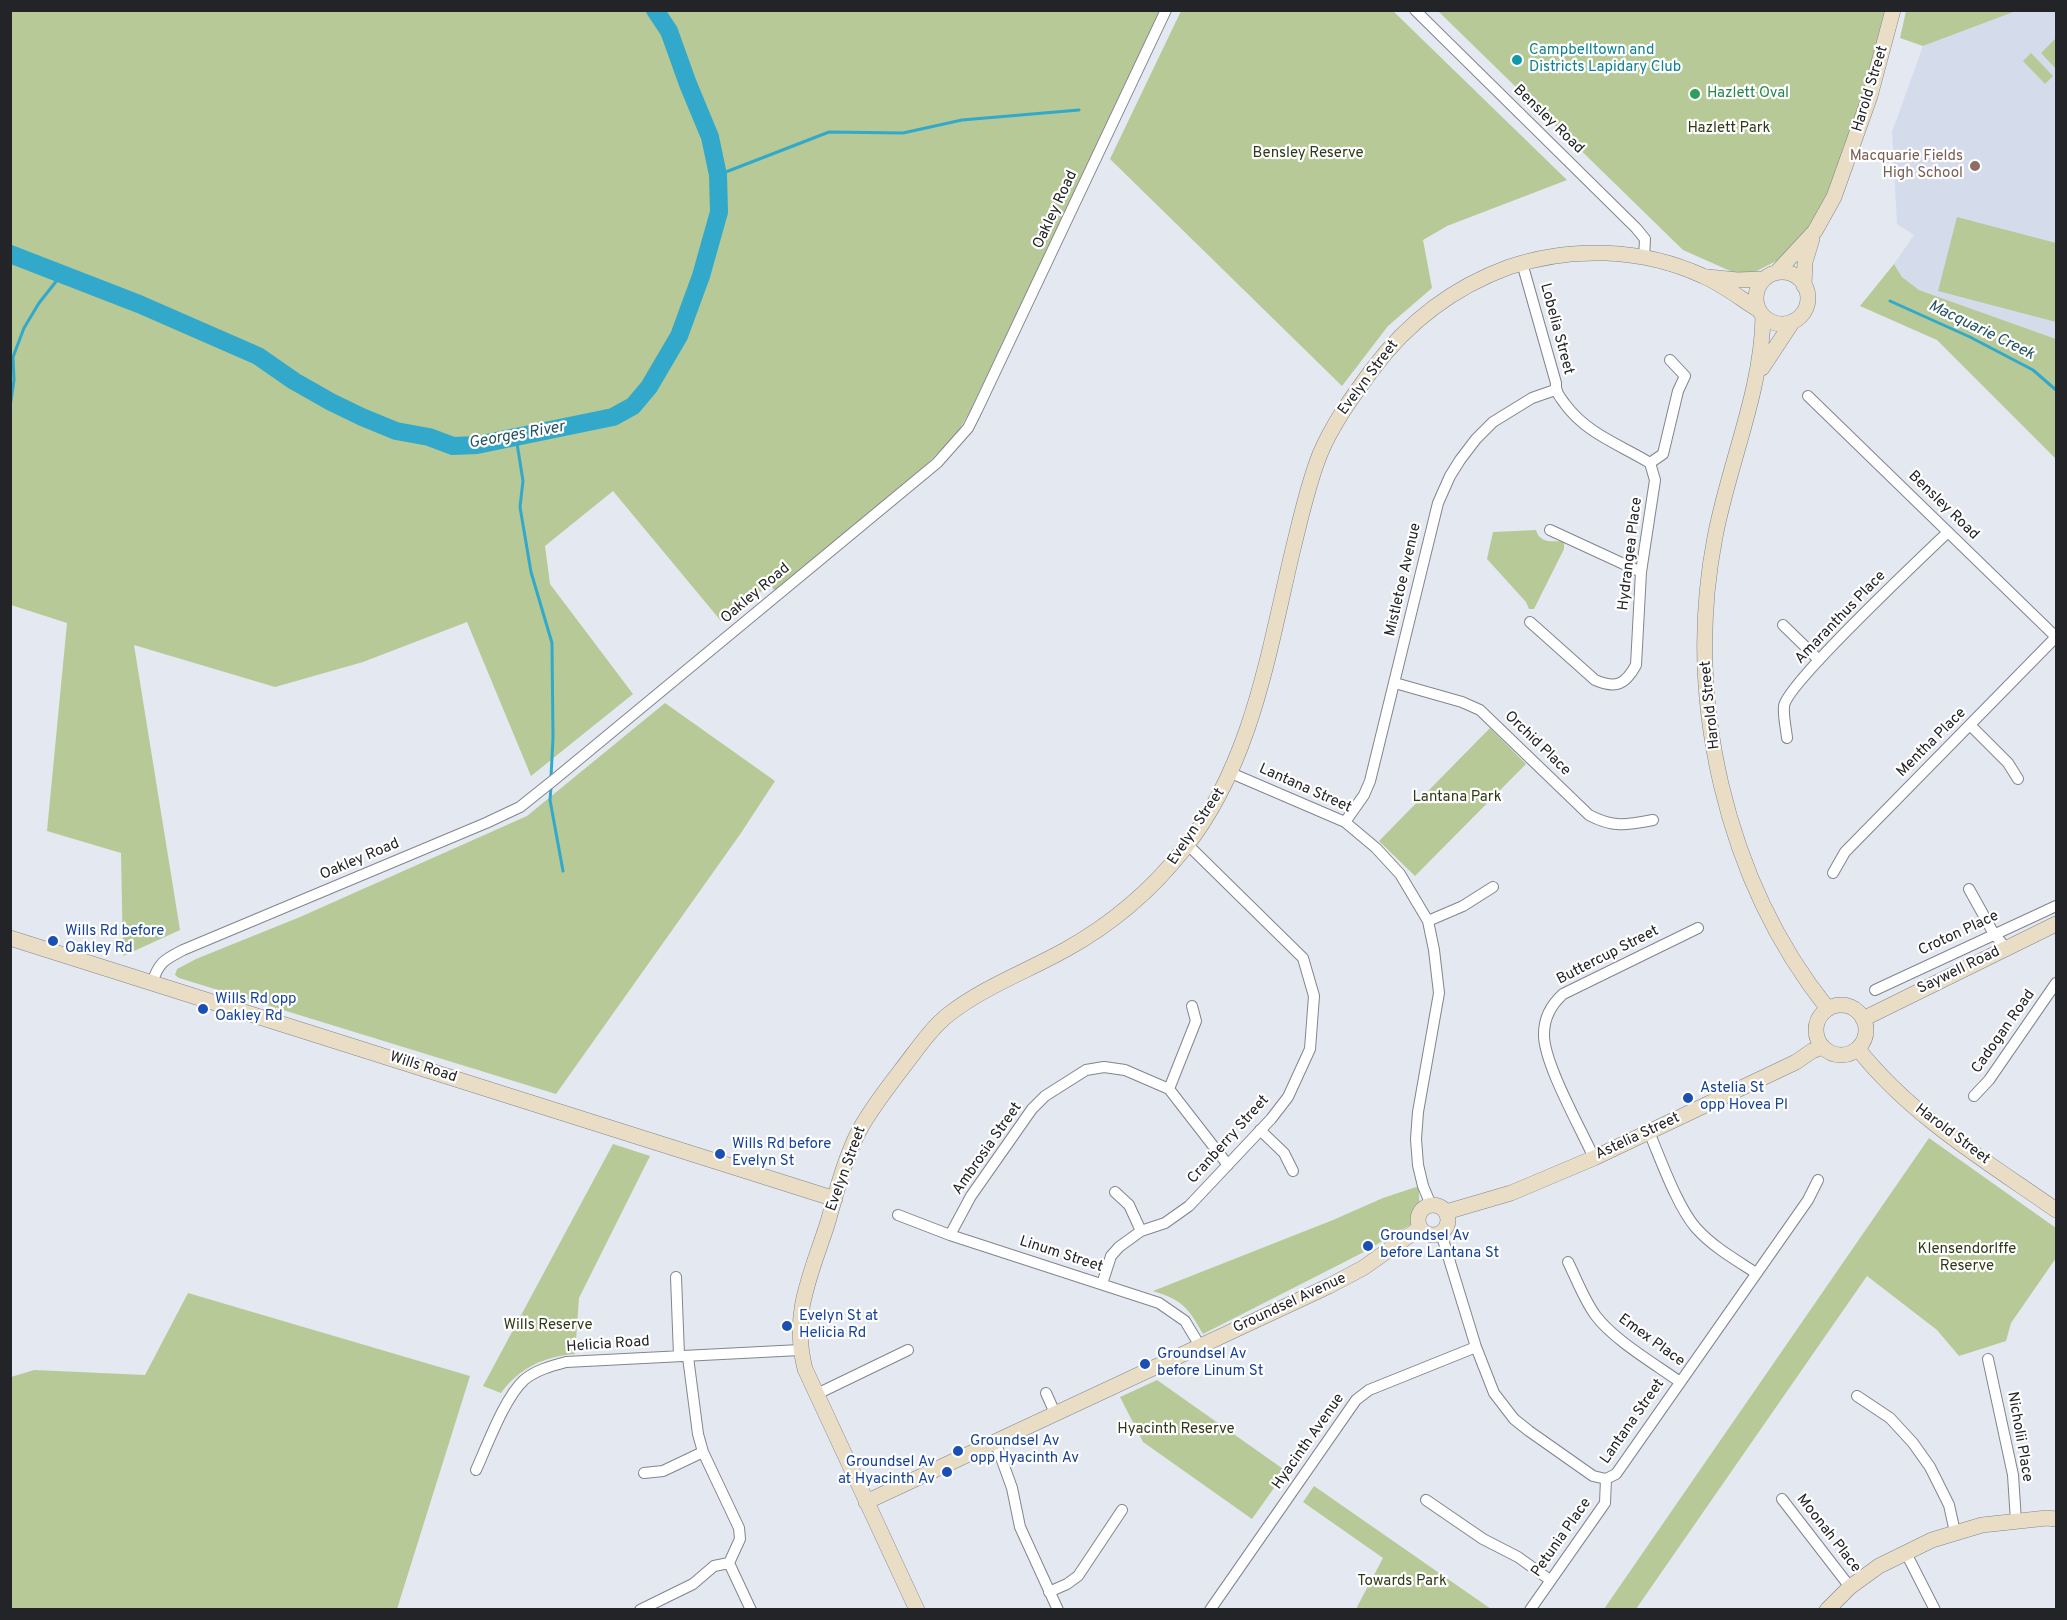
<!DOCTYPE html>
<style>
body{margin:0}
#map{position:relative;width:2067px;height:1620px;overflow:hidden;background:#e4e8f1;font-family:Overpass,sans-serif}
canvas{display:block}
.frame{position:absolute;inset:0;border:12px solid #232427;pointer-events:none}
</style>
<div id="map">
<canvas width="2067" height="1620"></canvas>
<div class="frame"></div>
</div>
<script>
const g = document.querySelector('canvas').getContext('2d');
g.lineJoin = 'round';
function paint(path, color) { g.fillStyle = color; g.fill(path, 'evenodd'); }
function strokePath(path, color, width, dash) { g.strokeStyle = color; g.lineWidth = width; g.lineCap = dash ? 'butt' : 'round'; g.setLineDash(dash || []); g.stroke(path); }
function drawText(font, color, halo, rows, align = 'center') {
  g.font = font + ' Overpass,sans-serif'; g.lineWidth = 4.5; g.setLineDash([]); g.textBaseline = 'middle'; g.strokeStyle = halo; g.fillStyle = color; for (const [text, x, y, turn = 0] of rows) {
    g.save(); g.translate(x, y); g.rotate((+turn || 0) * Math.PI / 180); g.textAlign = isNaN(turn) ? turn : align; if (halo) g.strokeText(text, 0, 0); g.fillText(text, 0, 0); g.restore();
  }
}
paint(new Path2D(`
 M2016,11h40v328l-137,-49 -17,-13 -8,-13 20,-29 -17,-11 -5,-92 31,-86z`), '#d4dceb');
paint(new Path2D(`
 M1392,10l175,170 -120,46 -24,14 9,48 -44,38 -46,60 -232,-227 71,-148z
 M10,11h1151l-190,398 -14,25 -32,32 -150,125 -5,-6 -49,36 -108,-130 -68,55 5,38 83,110 -102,82 -64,-154 -104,40 -88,25 -141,-42 46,285 -57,26 -2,-103 -74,-22 20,-208 -56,-18z
 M1438,11h450l-4,18 -36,112 -25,67 -33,46 -39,20h-14l-54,-24z
 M1906,11v-1l110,1 -93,35 -23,-8z
 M2056,38v31l-15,-16z
 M2031,53l22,23 -8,8 -22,-23z
 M1957,217l99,26v79l-118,-31z
 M1894,264l8,13 17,13 137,49v120l-119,-119 -77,-34z
 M1536,530c4,14 16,11 28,11v8l-30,60h-5l-3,-7 -39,-43 6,-27z
 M665,703l110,78 -34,52 -185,261 -377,-116 -4,-3 2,-6 19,-10 104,-42 227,-101z
 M1490,728l36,36 -111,112 -36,-35z
 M1929,1138l127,90v30l-45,65 -5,18 -47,15 -22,-26 -70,-54 -231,333h-32z
 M613,1144l37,12 -71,142 -4,56c-30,2 -56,14 -74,39l-18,-7z
 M1416,1187l3,1v15l-9,22 -48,28 -159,81c-15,-27 -21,-34 -50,-43l180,-71 50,-22z
 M188,1293l282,83 -73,233h-386v-232l23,-7 111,5z
 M1157,1380l129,91 -34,48 -109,-77 -23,-45z
 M1314,1486l177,123h-133l-1,-2 26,-49 -80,-56z`), '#b7c996');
strokePath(new Path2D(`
 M718,175l111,-43 74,1 59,-13 117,-10
 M1890,301l80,36 63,33 23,20
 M10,407l4,-27 -1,-23 11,-29 15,-25 23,-29
 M516,437l7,44 -3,26 11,65 21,71 1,95 -2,39
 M551,787l-1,13 13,71`), '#32a9ca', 3);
strokePath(new Path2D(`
 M10,254l129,50 119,52 36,25 37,21 31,15 34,14 33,6 24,9 24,-1 136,-28 20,-11 16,-19 30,-51 22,-60 18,-64 -1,-37 -8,-38 -22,-53 -19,-53 -14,-21`), '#32a9ca', 18);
const street = new Path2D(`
 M1415,10l221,218 9,11 -1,19
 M1522,263l34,120c-1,9 4,14 9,21 22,30 54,40 85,59
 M1808,396l248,241
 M1650,463l13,-9 15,-63 7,-15 -15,-16
 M1550,530l91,42
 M1530,622l65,58c21,9 30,5 41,-15l5,-93 14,-92 -5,-17
 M1783,625l36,35
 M1395,683l67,19 18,8 109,105c24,13 38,10 64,5
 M1970,725l38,38 10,16
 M1787,738c-1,-10 -4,-22 -3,-32 3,-22 139,-150 164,-174
 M1231,773l114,49 31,26 24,26 28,47 6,29 5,43 -21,119 -2,27 2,26 5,21 8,19
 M1345,822l19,-27 6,-14 68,-278 12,-27 10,-16 16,-21 17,-17 39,-24 23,-8
 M1833,873l12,-21 211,-215
 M1969,889l25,45 12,14
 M1428,921l35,-15 30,-19
 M152,983c7,-21 12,-23 31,-33l303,-127 34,-16 35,-28 382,-316 31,-35 9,-18 189,-400
 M1875,990l181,-84
 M1169,1089l27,-68 -4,-15
 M1974,1096l15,-16 67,-97
 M1260,1130l24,23 9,18
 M1649,1132c12,28 28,74 47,96 17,19 40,32 60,45
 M1594,1158c-13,-29 -51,-96 -50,-124 0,-16 8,-30 19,-40l135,-66
 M1115,1192l14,13 12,26
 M898,1215l52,20 209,68 26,18 15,25
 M1441,1233l35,114 18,46 20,26 15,12 64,45 13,3 10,-5 192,-274 10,-20
 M950,1235l21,-39 61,-87 13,-13 41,-26 18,-3 21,3 44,19 59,76
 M1568,1262c9,18 16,38 28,54 18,24 59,48 84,66
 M676,1277l3,78
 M1102,1284l9,-28 8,-9 22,-16 24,-8 24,-17 82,-87 17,-22 22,-48 4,-53 -11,-38 -115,-113
 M688,1357l10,77 5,18 36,76 1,11 -11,24
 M1988,1359l25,116 3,46
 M1046,1393l9,20
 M817,1394l91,-44
 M1857,1396l33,22 23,25 17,24 19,38 6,27
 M995,1441l17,47 8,39 38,83
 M476,1470c11,-24 29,-73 48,-90 12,-10 27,-14 42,-18l234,-12
 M644,1473l19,-2 40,-19
 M1782,1499l68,88
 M1426,1500l57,39 35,18 32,23
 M1906,1553l29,57
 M729,1563l22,47
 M1049,1592l18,-8 11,-8 44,-66
 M640,1610l53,-26 21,-18 15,-3
 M1210,1610l146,-210 13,-10 107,-43
 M1530,1610l75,-107 1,-24`);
const secondary = new Path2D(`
 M1756 298a26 26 0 1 1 52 0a26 26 0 1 1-52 0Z
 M1776,273l39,-42 19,-34 36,-101 23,-86
 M1708,277l29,3 27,-1
 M1804,286l1,-24 7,-23
 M1763,316c-1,75 -34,147 -48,221 -31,161 10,343 113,472
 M1762,368l31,-47
 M10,938l825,261
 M1816 1030a25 25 0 1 1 50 0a25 25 0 1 1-50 0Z
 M1863,1019l193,-95
 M1858,1049c53,67 128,112 198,161
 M1418 1220a15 15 0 1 1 30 0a15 15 0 1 1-30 0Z
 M1446,1212l65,-19 83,-35 202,-96 16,-11 10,-4
 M866,1502l463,-216 34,-18 57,-40
 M917,1610l-112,-241c-14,-55 5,-92 22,-144 9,-31 17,-65 32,-94 11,-21 27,-41 42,-61 15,-19 29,-41 48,-56 35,-27 78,-43 116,-64 47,-26 86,-59 119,-101 68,-86 84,-195 109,-300 8,-32 15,-65 27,-95 13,-31 33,-58 52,-84 35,-47 82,-83 137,-103 62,-21 133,-19 194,9 19,8 38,23 56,34
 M1827,1610l23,-23 29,-21 53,-26 50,-15 65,-7 9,1`);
strokePath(street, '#81858d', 12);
strokePath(secondary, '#81858d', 16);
strokePath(street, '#fff', 10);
strokePath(secondary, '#e9dec5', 15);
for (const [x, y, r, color] of [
 [1517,60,6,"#0f9aa8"],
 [1695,94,6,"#2e9e5b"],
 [1975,166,6,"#8d6e63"],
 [53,941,6,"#1a4fb4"],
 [203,1009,6,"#1a4fb4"],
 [1688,1098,6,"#1a4fb4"],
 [720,1154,6,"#1a4fb4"],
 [1368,1246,6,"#1a4fb4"],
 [787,1326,6,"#1a4fb4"],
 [1145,1364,6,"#1a4fb4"],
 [958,1451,6,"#1a4fb4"],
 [947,1472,6,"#1a4fb4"]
]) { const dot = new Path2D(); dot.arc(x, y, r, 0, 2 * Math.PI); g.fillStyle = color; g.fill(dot); strokePath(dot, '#fff', 2); }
drawText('15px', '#0d838f', '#fff', [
 ["Campbelltown and",1529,51],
 ["Districts Lapidary Club",1529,68]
], 'left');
drawText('15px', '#232427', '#fff', [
 ["Harold Street",1871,89,-73],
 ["Bensley Road",1548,120,44],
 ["Oakley Road",1056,210,-65],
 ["Lobelia Street",1556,329,75],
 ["Evelyn Street",1369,378,-53],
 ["Bensley Road",1943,506,44],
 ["Hydrangea Place",1631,554,-83],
 ["Mistletoe Avenue",1404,580,-77],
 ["Oakley Road",756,594,-40],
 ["Amaranthus Place",1841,618,-46],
 ["Harold Street",1711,705,-96],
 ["Mentha Place",1932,743,-45],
 ["Orchid Place",1537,744,44],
 ["Lantana Street",1305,789,24],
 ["Evelyn Street",1197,827,-56],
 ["Oakley Road",360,860,-23],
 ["Croton Place",1959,934,-25],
 ["Buttercup Street",1608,956,-27],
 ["Saywell Road",1959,971,-26],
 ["Cadogan Road",2004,1032,-55],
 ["Wills Road",423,1068,18],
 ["Harold Street",1952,1135,37],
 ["Astelia Street",1638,1137,-25],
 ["Cranberry Street",1229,1140,-48],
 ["Ambrosia Street",988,1149,-55],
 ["Evelyn Street",847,1169,-70],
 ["Linum Street",1061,1255,18],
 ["Groundsel Avenue",1290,1304,-25],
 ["Emex Place",1651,1341,36],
 ["Helicia Road",608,1345,-4],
 ["Lantana Street",1633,1422,-55],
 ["Nicholii Place",2019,1437,80],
 ["Hyacinth Avenue",1309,1442,-55],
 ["Moonah Place",1828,1534,52],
 ["Petunia Place",1562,1538,-55]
]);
drawText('15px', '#27864d', '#fff', [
 ["Hazlett Oval",1707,94]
], 'left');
drawText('15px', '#2f3a17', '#fff', [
 ["Hazlett Park",1729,129],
 ["Bensley Reserve",1308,154],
 ["Lantana Park",1457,798],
 ["Klensendorlffe",1967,1250],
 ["Reserve",1967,1267],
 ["Wills Reserve",548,1326],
 ["Hyacinth Reserve",1176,1430],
 ["Towards Park",1402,1582]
]);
drawText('15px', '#785e54', '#fff', [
 ["Macquarie Fields",1963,157],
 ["High School",1963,174]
], 'right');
drawText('15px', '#164399', '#fff', [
 ["Wills Rd before",65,932],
 ["Oakley Rd",65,949],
 ["Wills Rd opp",215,1000],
 ["Oakley Rd",215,1017],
 ["Astelia St",1700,1089],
 ["opp Hovea Pl",1700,1106],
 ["Wills Rd before",732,1145],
 ["Evelyn St",732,1162],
 ["Groundsel Av",1380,1237],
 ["before Lantana St",1380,1254],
 ["Evelyn St at",799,1317],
 ["Helicia Rd",799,1334],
 ["Groundsel Av",1157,1355],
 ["before Linum St",1157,1372],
 ["Groundsel Av",970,1442],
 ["opp Hyacinth Av",970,1459],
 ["Groundsel Av",935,1463,"right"],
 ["at Hyacinth Av",935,1480,"right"]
], 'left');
drawText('italic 16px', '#245362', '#fff', [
 ["Macquarie Creek",1981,331,26],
 ["Georges River",517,436,-10]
]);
</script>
